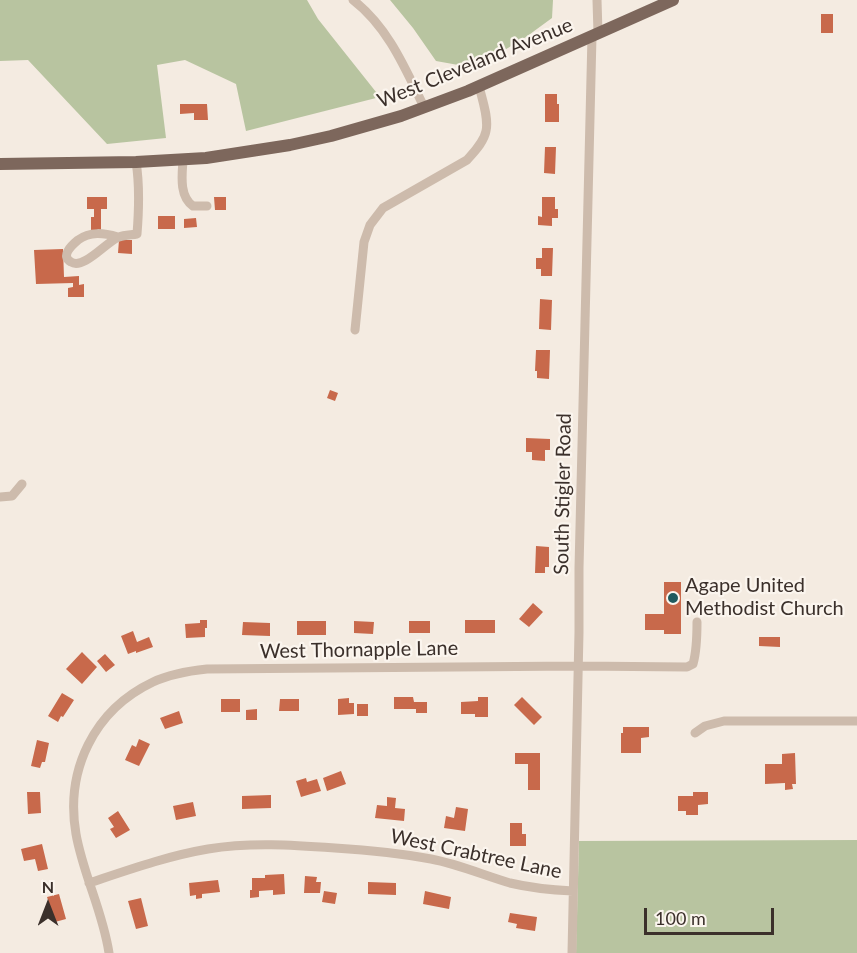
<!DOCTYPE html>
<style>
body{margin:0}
#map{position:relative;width:857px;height:953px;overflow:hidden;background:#f4ebe1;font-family:Lato,sans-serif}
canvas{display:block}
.north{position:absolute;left:18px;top:875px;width:60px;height:60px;-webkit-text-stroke:4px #fbf5ee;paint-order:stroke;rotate:0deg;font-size:16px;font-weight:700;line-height:24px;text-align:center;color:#3b302b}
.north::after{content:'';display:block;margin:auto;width:21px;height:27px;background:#3b302b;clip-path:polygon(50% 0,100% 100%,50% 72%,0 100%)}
.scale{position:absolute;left:644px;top:908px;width:130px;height:27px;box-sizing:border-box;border:3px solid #3b302b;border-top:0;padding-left:8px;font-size:18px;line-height:21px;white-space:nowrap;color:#3b302b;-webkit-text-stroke:4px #fbf5ee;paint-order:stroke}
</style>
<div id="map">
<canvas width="857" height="953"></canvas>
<div class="north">N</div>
<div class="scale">100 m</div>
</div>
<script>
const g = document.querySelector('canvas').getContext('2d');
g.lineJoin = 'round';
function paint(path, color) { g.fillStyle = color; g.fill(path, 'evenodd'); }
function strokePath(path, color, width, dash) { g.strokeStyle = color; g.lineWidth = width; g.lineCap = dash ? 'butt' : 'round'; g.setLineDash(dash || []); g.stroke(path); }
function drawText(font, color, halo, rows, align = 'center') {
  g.font = font + ' Lato,sans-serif'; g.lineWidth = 4.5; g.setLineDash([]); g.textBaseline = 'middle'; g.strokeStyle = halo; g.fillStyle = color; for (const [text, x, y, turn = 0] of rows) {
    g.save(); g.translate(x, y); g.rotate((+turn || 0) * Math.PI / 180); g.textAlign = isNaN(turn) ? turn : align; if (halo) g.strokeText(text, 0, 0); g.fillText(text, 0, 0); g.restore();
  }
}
paint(new Path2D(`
 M0,0h307l11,19 62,78 -134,34 -10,-47 -51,-24 -28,5 9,73 -59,6 -79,-84 -28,1z
 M390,0h163l-1,18 -26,19 -51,31 -39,-7 -23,-33z
 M857,840v113h-281l3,-112z`), '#b8c4a0');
paint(new Path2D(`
 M821,14h12v19h-12z
 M545,94h12v10h2v18h-14z
 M180,104h27l1,16h-14v-7l-14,1z
 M545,147h11l-1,27 -11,-1z
 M87,197h20v12h-6v21h-10v-13h3v-8h-7z
 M214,197h12v13h-11z
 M542,197h13v12h3v9h-6v8l-14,-1v-9l4,1z
 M158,216h17v13h-17z
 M196,218l1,9 -13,1v-9z
 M119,240h13v14l-14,-1z
 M542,248h11l-1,28h-11v-7h-5v-11h6z
 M63,249l1,28 15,-1v9l5,-1v13h-16v-9l5,-1v-4l-37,1 -2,-34z
 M540,299l12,1 -1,30 -12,-1z
 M536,350h14l-1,29 -12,-1v-7h-2z
 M330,390l8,3 -3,8 -8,-3z
 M526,438l24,1v11h-5v11l-13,-1v-8h-6z
 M536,546l13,1v20h-4v6h-10z
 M664,582h17v52h-17v-4h-19v-16h19z
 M533,603l10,9 -14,15 -10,-8z
 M200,620h7v8h-2v9l-19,1 -1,-14 15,-1z
 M465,620h30v13h-30z
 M297,621h29v14h-29z
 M354,621l20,1 -1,12 -19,-1z
 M409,621h21v12h-21z
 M243,622l27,1v13l-28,-1z
 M133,631l4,11 12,-5 4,10 -17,6v-2l-8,3 -7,-18z
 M759,637h21v10l-21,-1z
 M82,652l15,15 -15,17 -16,-15z
 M105,654l10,11 -9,7 -9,-11z
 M62,693l12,7 -11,17 -2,-1 -3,6 -10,-6z
 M394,697h19l1,5h13v11h-11v-4h-22z
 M478,697h10v20h-13v-3h-14v-12l17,-1z
 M522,697l20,20 -8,8 -20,-20z
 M349,698v5h5v11l-16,1v-16z
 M221,699h19v13h-19z
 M280,699h19v12h-20z
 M357,704h11v12h-11z
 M257,709v11h-11v-10z
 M179,711l4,12 -18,6 -5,-11z
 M623,727h26v10l-8,1v15h-20v-20h2z
 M139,739l11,5 -11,22 -14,-6 7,-15 4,2z
 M37,740l12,3 -4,19h-3l-2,6 -9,-2z
 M515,753h25v37h-12v-26h-13z
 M795,753l1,31h-4l1,5 -8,1v-7l-20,1v-20h17v-10z
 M341,771l5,13 -19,7 -4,-13z
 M306,778l1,4 10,-3 4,12 -20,6 -5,-16z
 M27,792h13l1,21 -13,1z
 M693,792h15v12l-10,1v10h-12v-4h-8v-15h15z
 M271,795v13l-29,1v-13z
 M387,797l9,1 -1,10 10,1 -1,12 -29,-3 2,-13 10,1z
 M193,802l3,14 -20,4 -3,-14z
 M456,807l12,2 -3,22 -21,-3 2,-12 8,2z
 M118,811l12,19 -14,8 -6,-9 4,-2 -6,-9z
 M510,823h12v11h4v12h-16z
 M42,844l6,25 -10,2 -3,-12 -11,2 -3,-12z
 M284,874l1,20 -12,1v-5l-14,1v6l-9,1v-8h2v-12h13v-3z
 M305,876l12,1 -1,5h5l-1,11h-16z
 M218,880l2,12 -18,2v4l-6,1v-4l-6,1 -1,-13z
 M368,882l28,1v12l-28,-1z
 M324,891l13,2 -2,11 -13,-2z
 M425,891l26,6 -2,12 -26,-5z
 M59,894l7,25 -11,3 -8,-25z
 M141,898l7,28 -12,3 -8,-28z
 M510,913l27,4 -2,14 -19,-3 1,-4 -9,-2z`), '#c8694b');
strokePath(new Path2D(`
 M353,0c35,27 52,68 71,107
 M597,0l1,33
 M183,160c-1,15 -4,36 10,46h14
 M118,237c-14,-4 -28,-6 -40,3 -6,5 -18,16 -7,22 13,8 36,-21 48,-25 5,-2 12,-2 18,-3 2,-25 3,-48 -1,-72
 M355,330l9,-88 6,-17 13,-17 84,-48c7,-8 17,-18 19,-29 3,-13 -4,-32 -7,-45
 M0,497l12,-1 10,-12
 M695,733l10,-7 19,-5h133
 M89,883c39,-13 78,-27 119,-34 42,-7 85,-4 127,-1 32,2 64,5 96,11 27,5 52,16 79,24 21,5 41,7 63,8
 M109,953c-6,-41 -26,-79 -33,-119 -11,-64 18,-124 77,-152 17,-8 35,-11 54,-13l371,-3 109,1 6,-3c4,-14 4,-28 4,-42
 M572,953l7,-321v-64l13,-532`), '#cdbbac', 9);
strokePath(new Path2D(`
 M0,164l136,-2 70,-4 84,-13 41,-9 70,-20 67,-25 205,-91`), '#7d675c', 12);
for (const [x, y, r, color] of [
 [673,598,6,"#1f5a5e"]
]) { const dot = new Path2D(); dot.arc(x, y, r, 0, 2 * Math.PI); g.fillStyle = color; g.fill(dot); strokePath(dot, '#fbf5ee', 2); }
drawText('20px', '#3b302b', '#fbf5ee', [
 ["West Cleveland Avenue",475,63,-22],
 ["South Stigler Road",563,494,-89],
 ["West Thornapple Lane",359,650,-1],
 ["West Crabtree Lane",476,854,12]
]);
drawText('20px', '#3b302b', '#fbf5ee', [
 ["Agape United",685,586],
 ["Methodist Church",685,609]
], 'left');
</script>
